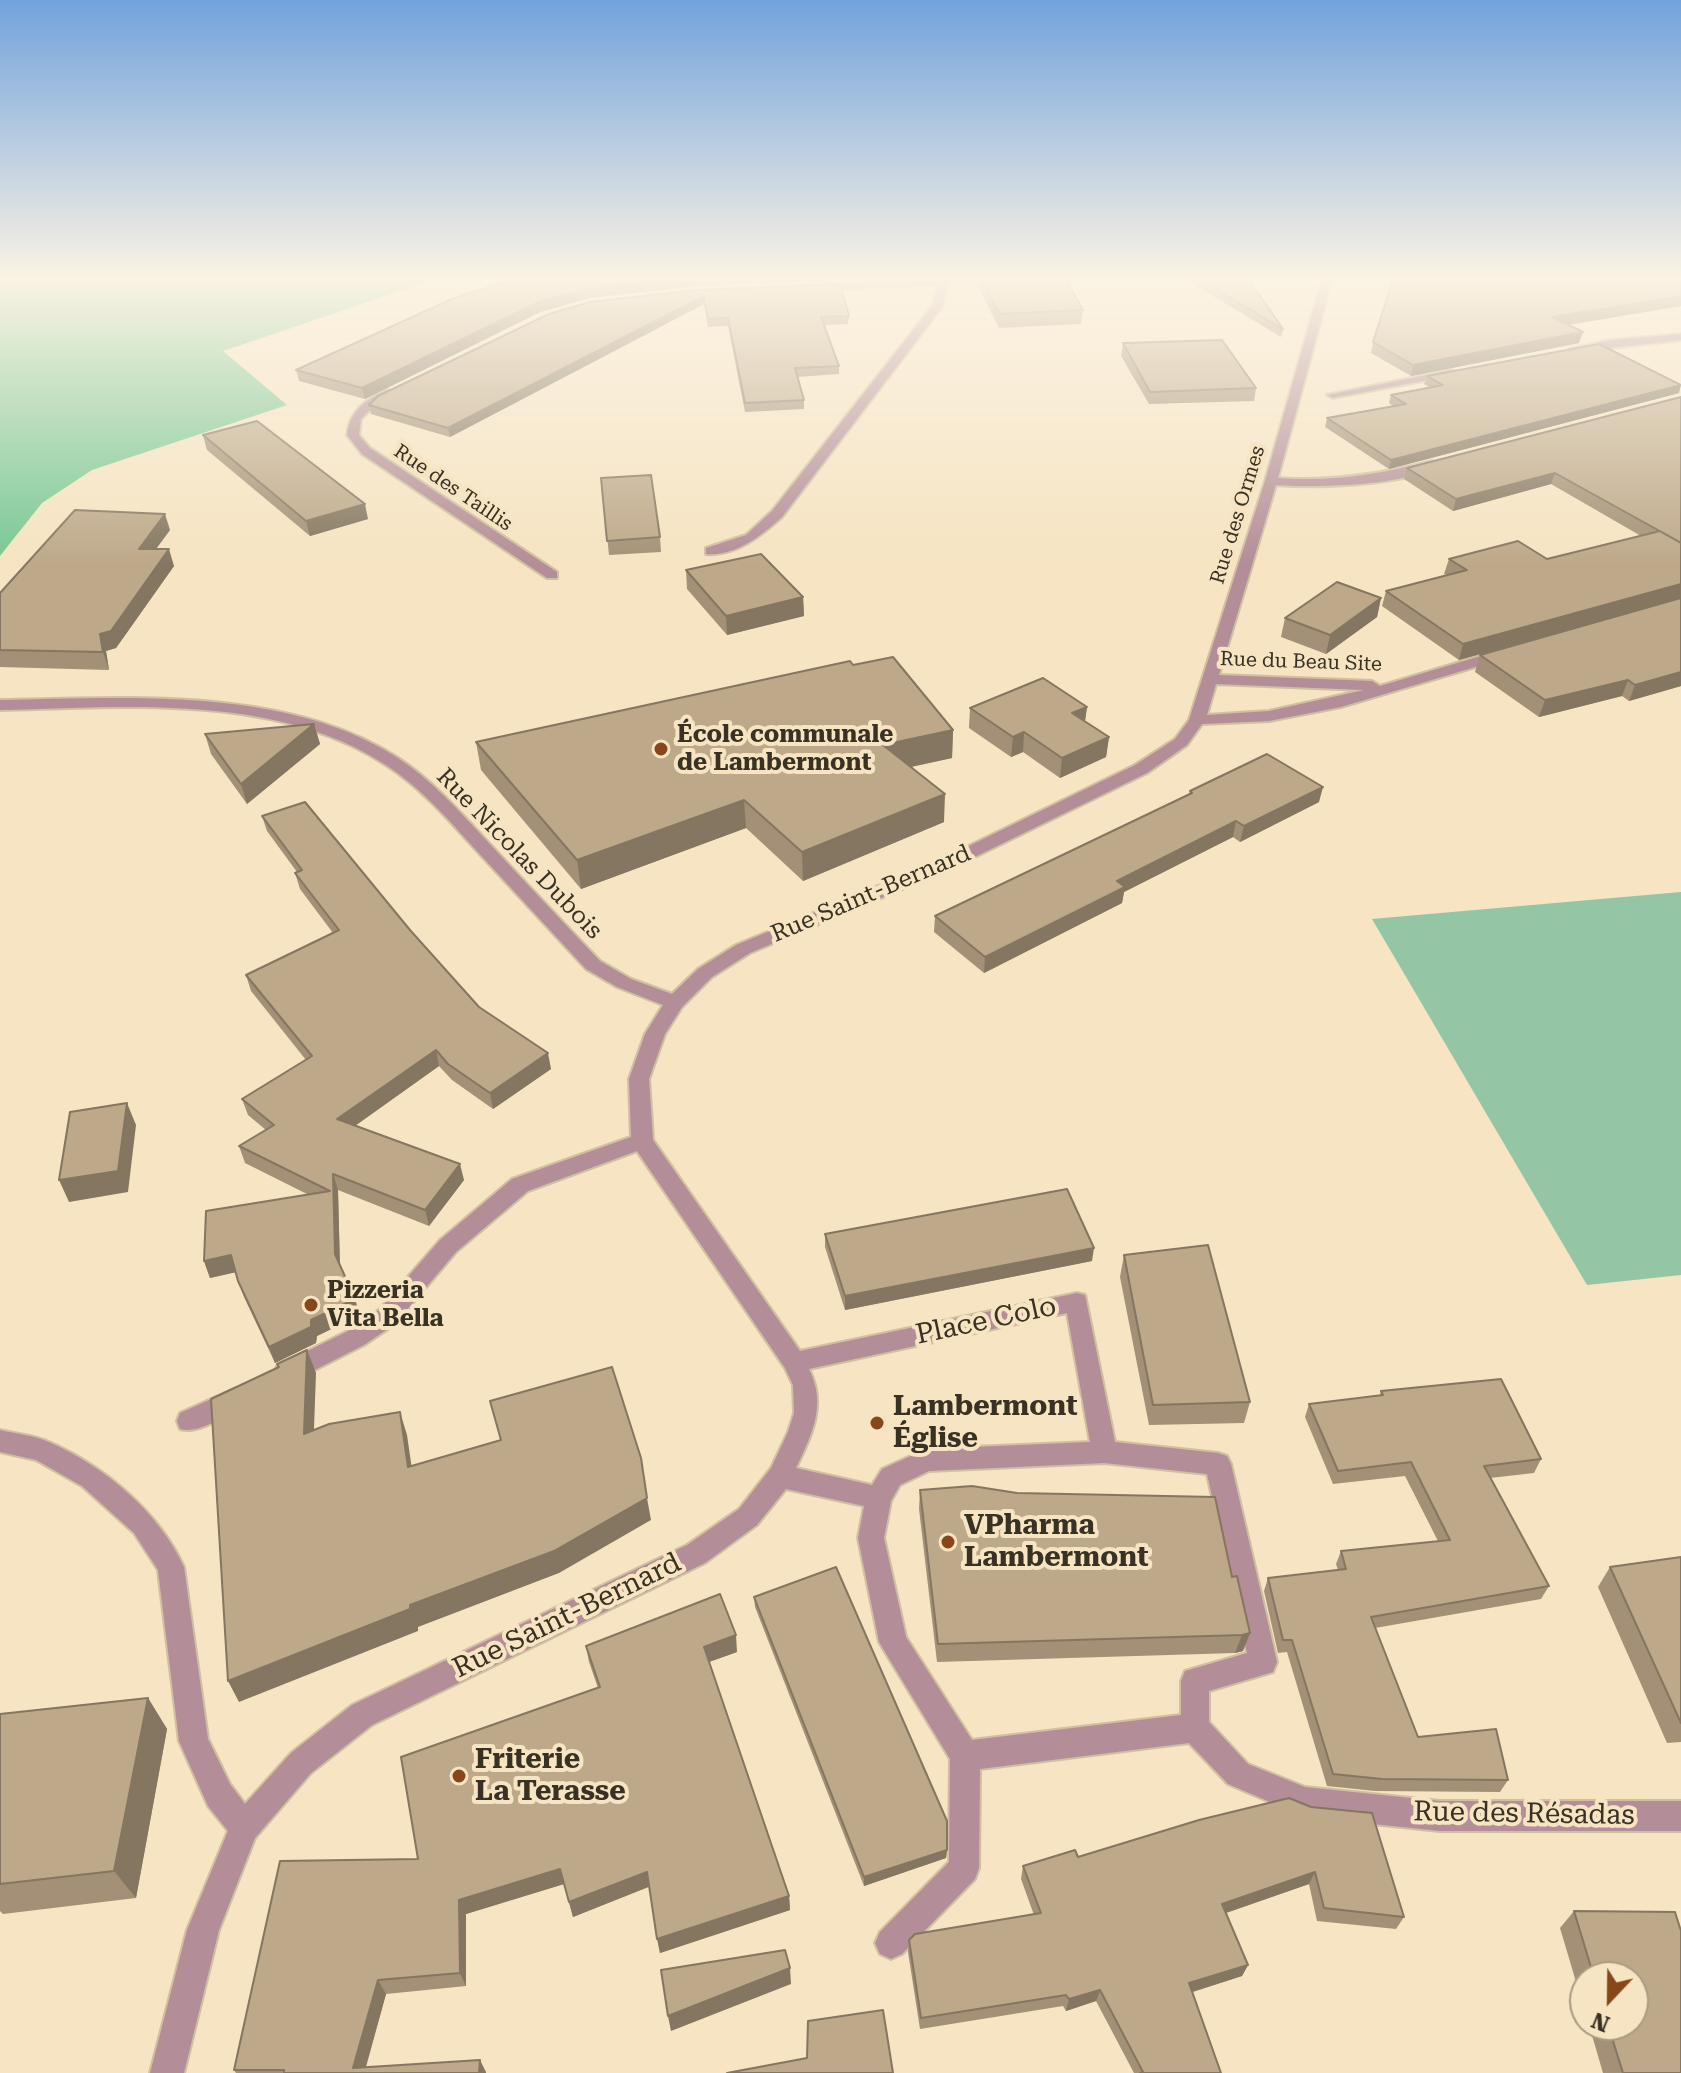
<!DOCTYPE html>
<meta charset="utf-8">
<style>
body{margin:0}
#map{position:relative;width:1681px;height:2073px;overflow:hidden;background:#f6e4c2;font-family:"Roboto Serif",serif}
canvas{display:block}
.north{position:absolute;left:1569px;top:1961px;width:80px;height:80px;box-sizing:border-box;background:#f6e4c2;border:2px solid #aa9c83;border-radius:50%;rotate:202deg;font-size:22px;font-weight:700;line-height:32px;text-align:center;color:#383124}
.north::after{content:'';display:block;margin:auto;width:28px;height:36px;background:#8a461b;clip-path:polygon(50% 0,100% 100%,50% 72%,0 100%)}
</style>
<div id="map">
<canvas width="1681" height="2073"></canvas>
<div class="north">N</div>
</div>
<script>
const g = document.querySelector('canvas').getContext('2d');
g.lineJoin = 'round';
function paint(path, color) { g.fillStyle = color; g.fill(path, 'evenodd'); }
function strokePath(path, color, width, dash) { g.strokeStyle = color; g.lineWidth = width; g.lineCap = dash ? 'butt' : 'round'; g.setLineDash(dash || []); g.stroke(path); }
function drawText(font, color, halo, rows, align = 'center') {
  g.font = font + ' "Roboto Serif",serif'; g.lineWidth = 8; g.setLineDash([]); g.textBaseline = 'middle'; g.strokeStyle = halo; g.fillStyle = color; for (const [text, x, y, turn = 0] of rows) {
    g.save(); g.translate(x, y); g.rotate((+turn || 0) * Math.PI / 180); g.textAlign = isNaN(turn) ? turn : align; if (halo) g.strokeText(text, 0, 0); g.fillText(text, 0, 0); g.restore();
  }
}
paint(new Path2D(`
 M1681,892v383l-94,10 -215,-366z`), '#94c5a4');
paint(new Path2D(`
 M0,276h445l-222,75 64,54 -195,65 -50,33 -42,53z`), '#78c794');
const minor = new Path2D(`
 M1034,276h65l-5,3 -56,2 -5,-3z
 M1323,276h10l-55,202c53,4 103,-4 154,-17l6,4c-29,21 -124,23 -162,20l-57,190 153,6 8,5 124,-37 8,5 -3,3 -168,50 -72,14 -67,3 -15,21 -40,28 -199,97 -198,83 -38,24 -30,30 -17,27 -16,45 4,61 147,211 277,-58 8,2 30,147 103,11 9,3 4,8 46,198 -4,10 -64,19v31l39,42 57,23 135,14h241v30h-241l-135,-14 -77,-33 -39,-41 -209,26 -1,99 -4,11 -73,75 -11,5 -11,-5 -5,-11 5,-11 69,-70 1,-103 -71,-117 -21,-104 6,-32 -78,-17 -29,36 -52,38 -333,162 -61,48 -56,65 -36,92 -35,143h-34l37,-143 41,-99 -20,-25 -29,-65 -21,-171 -24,-37 -52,-47 -46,-26 -36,-8v-22c16,4 34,5 49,12 55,24 110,70 135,125l24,172 22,45 15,20 46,-51 61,-48 335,-160 52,-36 32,-41 17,-36 6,-19 -1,-28 -8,-17 -148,-217 -109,40 -72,61 -61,72 -31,21 -69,35 -9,3 -9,-3 -3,-7 3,-7 71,-35 31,-21 61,-70 72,-61 119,-42 -2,-58 16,-45 18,-29 -46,-18 -31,-18c-37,-40 -74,-80 -111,-120 -27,-30 -55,-62 -89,-84 -110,-72 -260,-58 -386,-55v-10c127,-2 287,-14 398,58 34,22 62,54 89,83 37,40 75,80 113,120l31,18 41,15 26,-25 38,-24 200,-83 199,-97 40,-26 14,-19 76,-239zM1216,684l148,6 -95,21 -62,4zM1067,1313l23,129 -164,7 -44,20 -10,16 -76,-17c16,-34 31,-63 13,-99zM1104,1463l103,11 40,179 -62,18 -4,10v34l-209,25 -66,-103 -22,-99 7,-37 9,-16 29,-14z
 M1002,277l4,1v4l-59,3 -5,22 -160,210c-20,18 -47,40 -76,37v-6l40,-13 26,-24 161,-206 4,-20 -123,5 -4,-1v-4z
 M1681,334v6l-105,12 -6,-3 41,-9z
 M1451,370l6,3 -2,2 -122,23 -6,-3z
 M386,390l10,2 -18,10 -17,17 -2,16 11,13 187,124v6h-10l-185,-124 -15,-19c3,-24 18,-35 39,-45z
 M236,1388l9,3 3,7 -3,7c-18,9 -46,30 -65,24l-3,-8 3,-8z`);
strokePath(minor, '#d0c0a2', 4);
paint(minor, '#b38d97');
paint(new Path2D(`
 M522,276h314v4l-141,6 -106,12 -49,14 -175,87 -66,-18 -3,-11z
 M978,276h86l19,34 -2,14 -82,4 -21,-41z
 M1180,276h66l37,53 -2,8z
 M1681,276v30l-114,19 12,18 -168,33 -40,-23 2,-11z
 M695,290l154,26 -1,8 -24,1 15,41v8l-42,3 7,23v9l-59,3 -17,-86 -20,1 -4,-23 -254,133 -79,-23 -2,-9z
 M1123,343l133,45 -2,13 -105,3 -28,-48z
 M1427,376l252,17 -290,76 -64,-42 2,-9 66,-12 -4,-3 2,-8 40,-7 -7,-4z
 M1681,397v289l-52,15 -7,-5 -83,21 -64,-45 5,-17 188,-53 -209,58 -77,-54 4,-15 61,-16 -3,-1 5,-15h98l94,-23 -90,-52 -98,27 -49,-32 3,-11z
 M203,435l165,84 -58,17 -103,-86z
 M601,478l59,59 1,15 -52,3z
 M170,530l-14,19 18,17 -58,82 -10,3 3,19 -109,-3v-74z
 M686,570l117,27 1,19 -77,19 -40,-46z
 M1381,598l-4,19 -51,37 -45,-17 4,-19z
 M853,665l100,65 -1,28 -41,9 33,55 -141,59 -57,-53 -165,61 -100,-119 -5,-28z
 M1087,707l-2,15 24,15 -3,20 -46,21 -37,-26 -12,5 -42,-29 1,-20z
 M314,724l6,20 -73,60 -36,-50 -6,-20z
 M1190,791l129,11 -79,40 -7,-5 -109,55 -2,11 -138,70 -50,-41 1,-16 254,-122z
 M262,816l148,114 69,77 72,62 -58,40 -41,-29 -13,-14 -84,60 109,54 -35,46 -91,-36 2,76 20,49 -43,21 -1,7 -41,20 -31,-66 -9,-25 -25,6 -6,-17 105,-66 -64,-32 -6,-17 27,-16 -18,-15 -6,-16 64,-39 -55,-69 -5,-16 87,-42 -33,-44 -5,-16 2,-1 -30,-41z
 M825,1234l267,27 -247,49 -20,-63z
 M1124,1255l126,147 -6,21 -95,2 -29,-148z
 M1381,1391l160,68 -7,14 -44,5 59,108 -8,13 -166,29 43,109 90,43 -8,12 -125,-1 -48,-5 -40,-134 -9,1 -14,-62 4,-13 70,-8 -2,-6 5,-13 97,-10 -33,-65 -72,8 -28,-67 4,-13 71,-9z
 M920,1490l312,87 5,-1 6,75 -8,2 -298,9 -18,-153z
 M1681,1557v185l-14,1 -69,-156 12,-20z
 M754,1597l193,253 -1,8 -82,28 -109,-279z
 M586,1646l151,6 -28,10 80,234 1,14 -130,43 -11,-66 -76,30 -9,-33 -98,30v72l-80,8 -20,73 120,6h-250l-2,-3 184,-211 180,-171 -9,-26z
 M148,1698l19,31 -31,169 -133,16 -3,-3v-197z
 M1289,1798l115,119 -8,12 -79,-8 -8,-37 -83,29 22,52 -6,11 -49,16 28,81h-87l-38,-72 -30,10 -3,-5 -143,23 -12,-77 1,-12 125,-25 -13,-36 2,-13 55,-9z
 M1574,1911l101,1 6,19v142h-78l-14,-48h44v-48h-48v35l-25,-84z`), '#a39076');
paint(new Path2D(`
 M694,276l1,10 -106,12 -49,14 -175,87 -3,-11 177,-86 49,-14z
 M704,296v8l-254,133 -2,-9z
 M1681,296v10l-132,22 3,-11z
 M1583,332l-4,11 -168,33 2,-11z
 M1681,385l-2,8 -290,76 2,-9z
 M1555,473l-4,11 -98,27 3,-12z
 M365,504l3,15 -58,17 -4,-15z
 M165,514l5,16 -26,35 -5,-16z
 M169,549l5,17 -58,82 -10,3 3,19 -6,-18 -3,-18z
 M1681,584v14l-222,62 4,-16z
 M803,597l1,19 -77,19 -1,-19z
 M1381,598l-4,19 -51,37 4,-19z
 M1681,672v14l-52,15 6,-16z
 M1628,680l-6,16 -83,21 6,-17z
 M1087,707l-3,20 -12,-14z
 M314,724l6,20 -73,60 -6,-20z
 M953,730l-1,28 -70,15 1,-28z
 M1024,732l-1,20 -12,5 2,-20z
 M1109,737l-3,20 -46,21 2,-20z
 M1323,787l-4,15 -79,40 4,-16z
 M945,794l-1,28 -141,59 -1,-29z
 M744,800l2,28 -165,61 -4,-29z
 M1236,821l-3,16 -109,55 -2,11 -138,70 1,-16 132,-76z
 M436,1050l3,16 -97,69 -5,-16z
 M548,1053l3,16 -58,40 -3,-16z
 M127,1103l9,22 -8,67 -59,10 -10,-22z
 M460,1164l4,16 -35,46 -4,-16z
 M333,1174l5,16 2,81 -5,-17z
 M1094,1248l-2,13 -247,49v-14z
 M231,1255l6,17 -27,6 -6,-17z
 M355,1299l5,16 -43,21 -1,7 -41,20 -6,-16 42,-27z
 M307,1350l9,23 -3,83 -9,-22z
 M400,1412l7,23 8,55 -7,-23z
 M647,1498l4,22 -92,53 -141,54v4l-179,71 -11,-21 182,-76z
 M1250,1633l-7,18 -8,2 7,-18z
 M736,1635l1,17 -31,11 -2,-16z
 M148,1698l19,31 -31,169 -22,-27z
 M947,1850l-1,8 -82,28v-9z
 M560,1869l4,15 -98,30v72l-6,-13 -1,-73z
 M647,1872l3,14 -77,31 -4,-15z
 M1315,1872l-6,12 -92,32 5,-12z
 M789,1896l1,14 -130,43 -3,-14z
 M1248,1965l-6,11 -57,18 4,-11z
 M790,1968l1,16 -120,47 -3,-15z
 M378,1980l8,14 -22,79 -11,-5z
 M1100,1990l-4,11 -30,10 3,-12z
 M480,2060l6,12v1h-7z`), '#847660');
const building = new Path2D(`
 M522,276h181l-115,12 -49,14 -177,86 -66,-18 156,-71z
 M980,276h84l19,34 -83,4z
 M1194,276h52l37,53z
 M1394,276h287v20l-129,21 31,15 -170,33 -40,-23z
 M840,284l9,32 -28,1 18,49 -44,2 9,32 -59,3 -17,-85 -20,1 -4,-23 -256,132 -79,-23 9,-9 171,-82 41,-12 105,-12z
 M1222,340l34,48 -106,4 -27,-49z
 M1599,344l82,41 -290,75 -64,-42 79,-14 -15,-9 52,-10 -16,-9z
 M1681,397v146l-126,-70 -99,26 -49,-31z
 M257,421l108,83 -59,17 -103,-86z
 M651,475l9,62 -53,4 -6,-63z
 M75,510l90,4 -26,35h30l-58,82 -11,3 3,18 -103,-2v-57z
 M1660,531l21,12v41l-218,60 -77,-53 81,-21 -18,-11 69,-18 29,18z
 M761,554l42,43 -77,19 -40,-46z
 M1337,582l44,16 -51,37 -45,-17z
 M1681,598v74l-46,13 -7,-5 -83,20 -65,-45z
 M893,657l60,73 -70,15 62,49 -143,58 -58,-52 -167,60 -101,-118 374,-81 3,4z
 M1043,678l44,29 -15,6 37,24 -47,21 -38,-26 -11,5 -43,-29z
 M314,724l-73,60 -36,-50z
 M1267,754l56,33 -79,39 -8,-5 -119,60 8,6 -140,70 -50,-41 257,-123 -2,-2z
 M305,802l105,128 69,77 69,46 -58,40 -42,-29 -12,-14 -99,69 123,45 -35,46 -92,-36 2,80 20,45 -44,21v7l-42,20 -31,-66 -7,-26 -27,6 2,-50 124,-20 -91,-45 35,-21 -32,-26 70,-43 -66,-81 93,-45 -44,-57 7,-3 -40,-54z
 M127,1103l-9,68 -59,9 11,-68z
 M1067,1189l27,59 -249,48 -20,-62z
 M1208,1245l42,157 -97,3 -29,-150z
 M307,1350l-3,84 25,-10 71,-12 8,55 93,-27 -11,-39 122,-34 29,91 6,40 -93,53 -144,54v4l-182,72 -17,-282 68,-32 -2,-3z
 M1501,1379l40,80 -57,7 65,120 -178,31 47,120 78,-8 12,51 -126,-1 -49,-5 -41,-134h-9l-15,-62 78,-9 -5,-18 109,-11 -39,-78 -73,9 -29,-67 74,-9 -2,-4z
 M972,1486l45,7 198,4 17,80 5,-1 13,57 -8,2 -304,9 -18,-154z
 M1681,1557v166l-71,-156z
 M836,1567l111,254v29l-83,27 -110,-280z
 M720,1594l16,41 -32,12 85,249 -132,43 -10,-67 -78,30 -9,-33 -101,31 1,73 -82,7 -25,88 127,-8 -1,13h-195v-3h-50l46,-209 138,-2 -17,-102 199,-70 -14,-41z
 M148,1698l-34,173 -114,13v-170z
 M1289,1798l22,9 61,6 32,104 -80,-9 -9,-36 -93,32 26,61 -59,18 32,90h-81l3,-1 -43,-82 -31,9 -3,-4 -145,23 -12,-78 6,-6 126,-21 -18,-47 52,-16 3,7 121,-37z
 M1574,1911l101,1 6,19v142h-58l-15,-48h25v-48h-39z
 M785,1950l5,18 -122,48 -7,-46z
 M883,2010l10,63h-166l80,-15 1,-37z`);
paint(building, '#bda889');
strokePath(building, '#847660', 2);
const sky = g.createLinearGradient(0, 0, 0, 566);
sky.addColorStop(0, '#72a3dc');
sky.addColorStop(0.49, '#fbf3e4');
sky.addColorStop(1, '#fbf3e400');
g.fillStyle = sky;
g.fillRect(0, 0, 1681, 566);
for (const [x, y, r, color] of [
 [661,749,8,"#8a461b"],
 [311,1305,8,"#8a461b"],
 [877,1423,8,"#8a461b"],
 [948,1542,8,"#8a461b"],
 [459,1776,8,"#8a461b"]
]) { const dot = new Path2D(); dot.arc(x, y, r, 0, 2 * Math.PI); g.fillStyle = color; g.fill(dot); strokePath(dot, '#f6e4c2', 3); }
drawText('20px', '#383124', '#f6e4c2', [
 ["Rue des Taillis",453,488,34],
 ["Rue des Ormes",1238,515,-73],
 ["Rue du Beau Site",1301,662,2]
]);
drawText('bold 24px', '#383124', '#f6e4c2', [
 ["École communale",677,735],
 ["de Lambermont",677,763],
 ["Pizzeria",327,1291],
 ["Vita Bella",327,1319]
], 'left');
drawText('24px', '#383124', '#f6e4c2', [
 ["Rue Nicolas Dubois",519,854,46],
 ["Rue Saint-Bernard",871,894,-23]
]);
drawText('28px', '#383124', '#f6e4c2', [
 ["Place Colo",986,1321,-12],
 ["Rue Saint-Bernard",567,1616,-26],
 ["Rue des Résadas",1524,1814,1]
]);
drawText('bold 28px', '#383124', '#f6e4c2', [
 ["Lambermont",893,1407],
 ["Église",893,1439],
 ["VPharma",964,1526],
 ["Lambermont",964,1558],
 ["Friterie",475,1760],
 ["La Terasse",475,1792]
], 'left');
</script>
